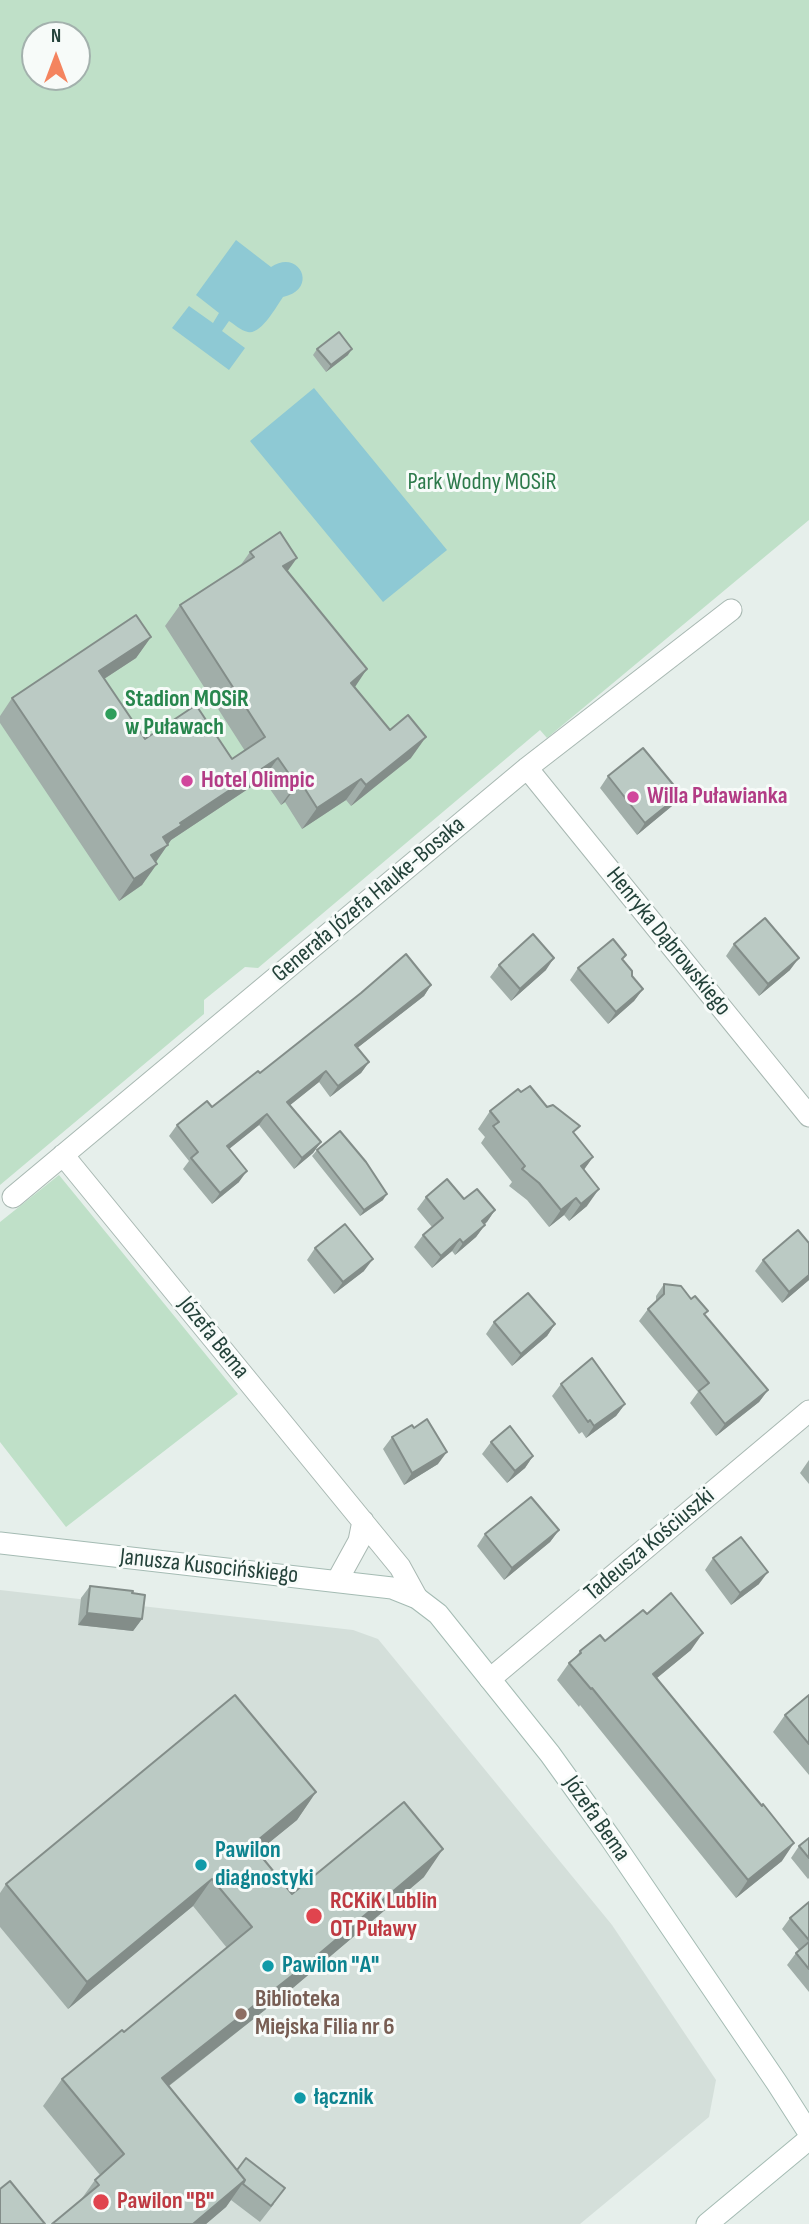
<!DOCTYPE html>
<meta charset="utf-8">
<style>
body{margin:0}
#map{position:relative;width:809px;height:2224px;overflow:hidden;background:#e6efeb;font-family:"Sofia Sans Condensed",sans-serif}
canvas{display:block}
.north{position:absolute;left:21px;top:21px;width:70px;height:70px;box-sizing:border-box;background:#f7fbf9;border:2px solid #a3b1ad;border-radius:50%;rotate:0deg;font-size:19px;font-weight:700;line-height:28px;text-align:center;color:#24423a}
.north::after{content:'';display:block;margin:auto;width:24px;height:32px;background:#f4845f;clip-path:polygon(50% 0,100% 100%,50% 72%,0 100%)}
</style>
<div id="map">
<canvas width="809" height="2224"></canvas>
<div class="north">N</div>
</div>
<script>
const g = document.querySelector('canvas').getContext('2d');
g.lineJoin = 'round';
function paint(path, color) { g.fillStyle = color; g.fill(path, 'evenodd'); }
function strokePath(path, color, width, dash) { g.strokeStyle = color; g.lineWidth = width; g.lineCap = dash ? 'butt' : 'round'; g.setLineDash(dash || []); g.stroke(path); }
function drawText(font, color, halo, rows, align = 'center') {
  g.font = font + ' "Sofia Sans Condensed",sans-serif'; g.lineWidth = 6; g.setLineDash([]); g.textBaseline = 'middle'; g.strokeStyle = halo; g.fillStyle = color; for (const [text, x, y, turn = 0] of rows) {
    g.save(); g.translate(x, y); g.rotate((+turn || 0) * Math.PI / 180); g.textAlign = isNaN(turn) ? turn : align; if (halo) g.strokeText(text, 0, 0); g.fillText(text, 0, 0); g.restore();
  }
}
paint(new Path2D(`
 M0,1590l353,40 25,9 234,286 104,155 -7,37 -129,107h-580z`), '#d4dfda');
paint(new Path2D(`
 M0,0h809v520l-262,218 -7,-8 -282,238 -13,-1 -41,33v14l-204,171zM35,35h42v42h-42z
 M59,1175l179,219 -172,133 -66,-85v-220z`), '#bfe0c8');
paint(new Path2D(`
 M236,240l35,27c29,-19 48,23 12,30 -7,10 -22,38 -35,35 -7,-1 -14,-8 -19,-11l-7,10 23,17 -16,22 -57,-42 17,-22 24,17 6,-10 -23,-18z
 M314,388l133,162 -64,52 -133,-161z`), '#8ec9d4');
const street = new Path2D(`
 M527,768l282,348
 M63,1155l337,412 17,31
 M13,1197l514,-429 204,-158
 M337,1581l22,-40 4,-20
 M490,1679l319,-268`);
const secondary = new Path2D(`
 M0,1543l392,45 25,10 21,16 112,140 61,85 166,244 32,50
 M707,2224l102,-85`);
strokePath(street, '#a8b8b2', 23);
strokePath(secondary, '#a4bbb3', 23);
strokePath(street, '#fff', 21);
strokePath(secondary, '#fff', 21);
paint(new Path2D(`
 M317,349l31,6 -22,17 -13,-17z
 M250,552l37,19 67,116 57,71 -60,48 -5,-6 -44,29 -17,-27 -4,3 -18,-26 -92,61 -15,22 -14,23 -23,16 -119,-178v-7l12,-18 139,-61 -15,21 -32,21 41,60 87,20 13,-8 -80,-125 15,-21 60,-39z
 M608,776l64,30 -35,29 -37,-47z
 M734,944l56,26 -31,26 -33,-40z
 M623,960l9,16 11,13 -9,12 -26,23 -38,-44 8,-12z
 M499,965l47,5 -35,31 -21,-24z
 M431,985l-7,11 -67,52 12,14 -8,11 -31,24 -11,-15 -29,23 31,37 -8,11 -19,16 -35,-44 -30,24 10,33 -27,22 -29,-35 6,-8 -20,-25 8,-11 35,-18 48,-34z
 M521,1092l26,15 27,27 19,23 -9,12 3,37 -18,15 -5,-6 -15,12 -22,-27 -18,-14 3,-4 -31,-39 4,-6 -7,-8 12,-18z
 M317,1150l66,50 -23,16 -48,-60z
 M426,1197l69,13 -19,27 -21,18 -3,-4 -20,17 -18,-21 9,-12 9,-8 -15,-18z
 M315,1248l49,23 -30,23 -27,-34z
 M763,1260l46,20 -27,23 -27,-32z
 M664,1284l41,31 63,75 -9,12 -43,34 -26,-33 8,-11 -59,-71 9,-12 8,-7v-6z
 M494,1322l61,2 -8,12 -35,30 -26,-32z
 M561,1384l64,20 -9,12 -30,22 -4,-6 -3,2 -27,-38z
 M392,1437l46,27 -34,21 -21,-36z
 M491,1442l42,14 -8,12 -18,15 -25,-29z
 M809,1460v24l-9,-11z
 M559,1530l-9,12 -46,38 -27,-34 8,-12z
 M713,1558l46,26 -28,21 -26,-35z
 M90,1586l42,7 10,26 -9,12 -55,-6 3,-27z
 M647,1614l44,36 -34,28 125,183 -46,37 -156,-193 -1,2 -22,-27 12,-17 5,-4 6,-8 25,-10z
 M809,1695v80l-36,-43 12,-17z
 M316,1792l-19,28 -40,32 35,42 132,-17 -130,110 -125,99 68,84 37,34 -14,18 -29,-22 -5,7 -20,17h-154l28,-23 15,-21 5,-5 -57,-69 19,-27 62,-47 103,-84 -34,-42 -125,103 -68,-82v-34l6,-9z
 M809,1838v40l-1,1 -17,-21 8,-12z
 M809,1902v90l-22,-27 9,-12 3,-3 -17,-21 8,-11z`), '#a1aea9');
paint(new Path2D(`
 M352,349l-4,6 -22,17 5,-7z
 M297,558l-15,21 1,-13z
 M151,637l-15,21 -52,34 15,-21z
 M367,669l-14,21 -2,-7z
 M426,737l-15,21 -60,48 15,-21z
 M278,758l-15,21 -92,61 -18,26 -17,10 27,-39 17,-14z
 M361,779l-15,21 -44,29 15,-21z
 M300,781l-15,21 -4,3 15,-21z
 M681,794l-9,12 -35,29 8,-12z
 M157,864l-15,21 -23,16 15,-22z
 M554,958l-8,12 -35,31 9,-12z
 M799,958l-9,12 -31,26 9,-12z
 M431,985l-7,11 -77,60 8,-11z
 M643,989l-9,12 -26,23 8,-12z
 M369,1062l-8,11 -31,24 8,-11z
 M326,1071l-7,11 -40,32 8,-12z
 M267,1114l-8,11 -40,32 8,-11z
 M321,1142l-8,11 -19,16 8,-11z
 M593,1157l-12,17v-8z
 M247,1171l-8,11 -27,22 8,-11z
 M599,1189l-12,17 -18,15 12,-17z
 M387,1194l-4,6 -23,16 4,-6z
 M576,1198l-12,17 -15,12 12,-17z
 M495,1210l-8,12 -14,11 9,-12z
 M485,1225l-9,12 -21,18 8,-12z
 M460,1239l-8,12 -20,17 9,-12z
 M373,1259l-9,12 -30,23 9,-12z
 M809,1275v5l-27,23 7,-11z
 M555,1324l-8,12 -35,30 9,-12z
 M768,1390l-9,12 -43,34 9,-12z
 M625,1404l-9,12 -30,22 8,-12z
 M447,1452l-9,12 -34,21 8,-12z
 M533,1456l-8,12 -18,15 8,-12z
 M559,1530l-9,12 -46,38 8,-12z
 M768,1572l-9,12 -28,21 9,-12z
 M87,1613l55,6 -9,12 -55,-6z
 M703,1633l-12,17 -50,41 12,-17z
 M316,1792l-19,28 -65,53 20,-28z
 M794,1843l-12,18 -46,37 12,-18z
 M443,1849l-19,28 -130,110 -151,119 19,-28z
 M212,1879l-19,27 -125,103 19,-27z
 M245,2180l-19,27 -20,17h-13z`), '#838d89');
const building = new Path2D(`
 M339,332l13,17 -21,16 -14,-16z
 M280,532l17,26 -14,8 84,103 -16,14 39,47 18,-15 18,22 -60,48 -5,-6 -44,29 -17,-27 -4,3 -18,-26 -98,65 2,2 -19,12 5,8 -17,10 6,9 -23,15 -122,-181 124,-83 15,22 -52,34 46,68 51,-34 36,54 33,-22 -85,-132 74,-48 -4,-5z
 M643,748l38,46 -36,29 -37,-47z
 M765,918l34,40 -31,26 -34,-40z
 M533,934l21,24 -34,31 -21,-24z
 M613,939l13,16 -4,4 10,12v5l11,13 -27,23 -38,-44z
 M406,954l25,31 -76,60 14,17 -31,24 -12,-15 -39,31 34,40 -19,16 -35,-44 -40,32 20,25 -27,22 -29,-35 7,-6 -21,-27 30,-24 5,6 46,-36 2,2 101,-80z
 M530,1086l17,21 6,-2 27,21 -7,6 20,25 -12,9 18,23 -18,15 -5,-6 -15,12 -22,-27 -17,-14 3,-3 -32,-40 6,-4 -9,-11 28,-22 3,3z
 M340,1131l26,31 21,32 -23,16 -47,-60z
 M447,1179l17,20 13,-10 18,21 -13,11 3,4 -22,18 -3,-4 -19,17 -18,-21 20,-17 -17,-21z
 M345,1224l28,35 -30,23 -28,-34z
 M798,1230l11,13v32l-20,17 -26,-32z
 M664,1284l17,2 10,13 4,-3 13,15 -4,3 64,76 -43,34 -26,-33 10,-8 -61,-74 16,-15z
 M528,1293l27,31 -34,30 -27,-32z
 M592,1358l33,46 -31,22 -4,-6 -2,2 -27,-38z
 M427,1419l20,33 -35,21 -20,-36 20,-12 2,3z
 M510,1426l23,30 -18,15 -24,-29z
 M531,1497l28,33 -47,38 -27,-34z
 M741,1537l27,35 -28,21 -27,-35z
 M90,1586l43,5 -1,2 13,2 -3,24 -55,-6z
 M671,1593l32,40 -50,41 109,132 1,-2 31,39 -46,37 -156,-192 -1,1 -22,-26 12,-10 -1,-2 20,-16 5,6 38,-31 4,4z
 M235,1695l81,97 -64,53 40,49 112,-92 39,47 -130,110 -151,119 83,102 -52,44h-141l47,-39 -4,-5 29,-26 -62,-75 60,-49 2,2 128,-105 -40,-48 -125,103 -81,-98z
 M809,1695v49l-24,-29z
 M809,1838v20l-10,-12z
 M809,1902v38l-19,-22z
 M809,1942v27l-13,-16z
 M246,2158l39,30 -14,18 -28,-22 2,-4 -8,-10z
 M10,2181l35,43h-45v-35z`);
paint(building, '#bbcac4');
strokePath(building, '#838d89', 2);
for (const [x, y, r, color] of [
 [111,714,7,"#2e9e5b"],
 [187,781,7,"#d1479c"],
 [633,797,7,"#d1479c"],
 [201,1865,7,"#0f9aa8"],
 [314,1916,9,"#e0444e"],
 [268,1966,7,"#0f9aa8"],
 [241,2014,7,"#8d6e63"],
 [300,2098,7,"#0f9aa8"],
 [101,2202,9,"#e0444e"]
]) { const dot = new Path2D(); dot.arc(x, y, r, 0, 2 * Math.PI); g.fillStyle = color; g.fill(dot); strokePath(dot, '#f7fbf9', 2.5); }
drawText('24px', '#2d7a4b', '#f7fbf9', [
 ["Park Wodny MOSiR",482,483]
]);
drawText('bold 24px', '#27864d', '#f7fbf9', [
 ["Stadion MOSiR",125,700],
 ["w Puławach",125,728]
], 'left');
drawText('bold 24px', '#b23c85', '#f7fbf9', [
 ["Hotel Olimpic",201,781],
 ["Willa Puławianka",647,797]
], 'left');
drawText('24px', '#24423a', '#f7fbf9', [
 ["Generała Józefa Hauke-Bosaka",369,900,-40],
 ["Henryka Dąbrowskiego",668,942,51],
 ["Józefa Bema",213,1338,51],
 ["Tadeusza Kościuszki",650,1545,-40],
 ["Janusza Kusocińskiego",209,1567,6],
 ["Józefa Bema",596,1819,55]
]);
drawText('bold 24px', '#0d838f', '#f7fbf9', [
 ["Pawilon",215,1851],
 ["diagnostyki",215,1879],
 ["Pawilon \"A\"",282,1966],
 ["łącznik",314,2098]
], 'left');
drawText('bold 24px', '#be3a42', '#f7fbf9', [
 ["RCKiK Lublin",330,1902],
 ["OT Puławy",330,1930],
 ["Pawilon \"B\"",117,2202]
], 'left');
drawText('bold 24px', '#785e54', '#f7fbf9', [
 ["Biblioteka",255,2000],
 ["Miejska Filia nr 6",255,2028]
], 'left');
</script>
